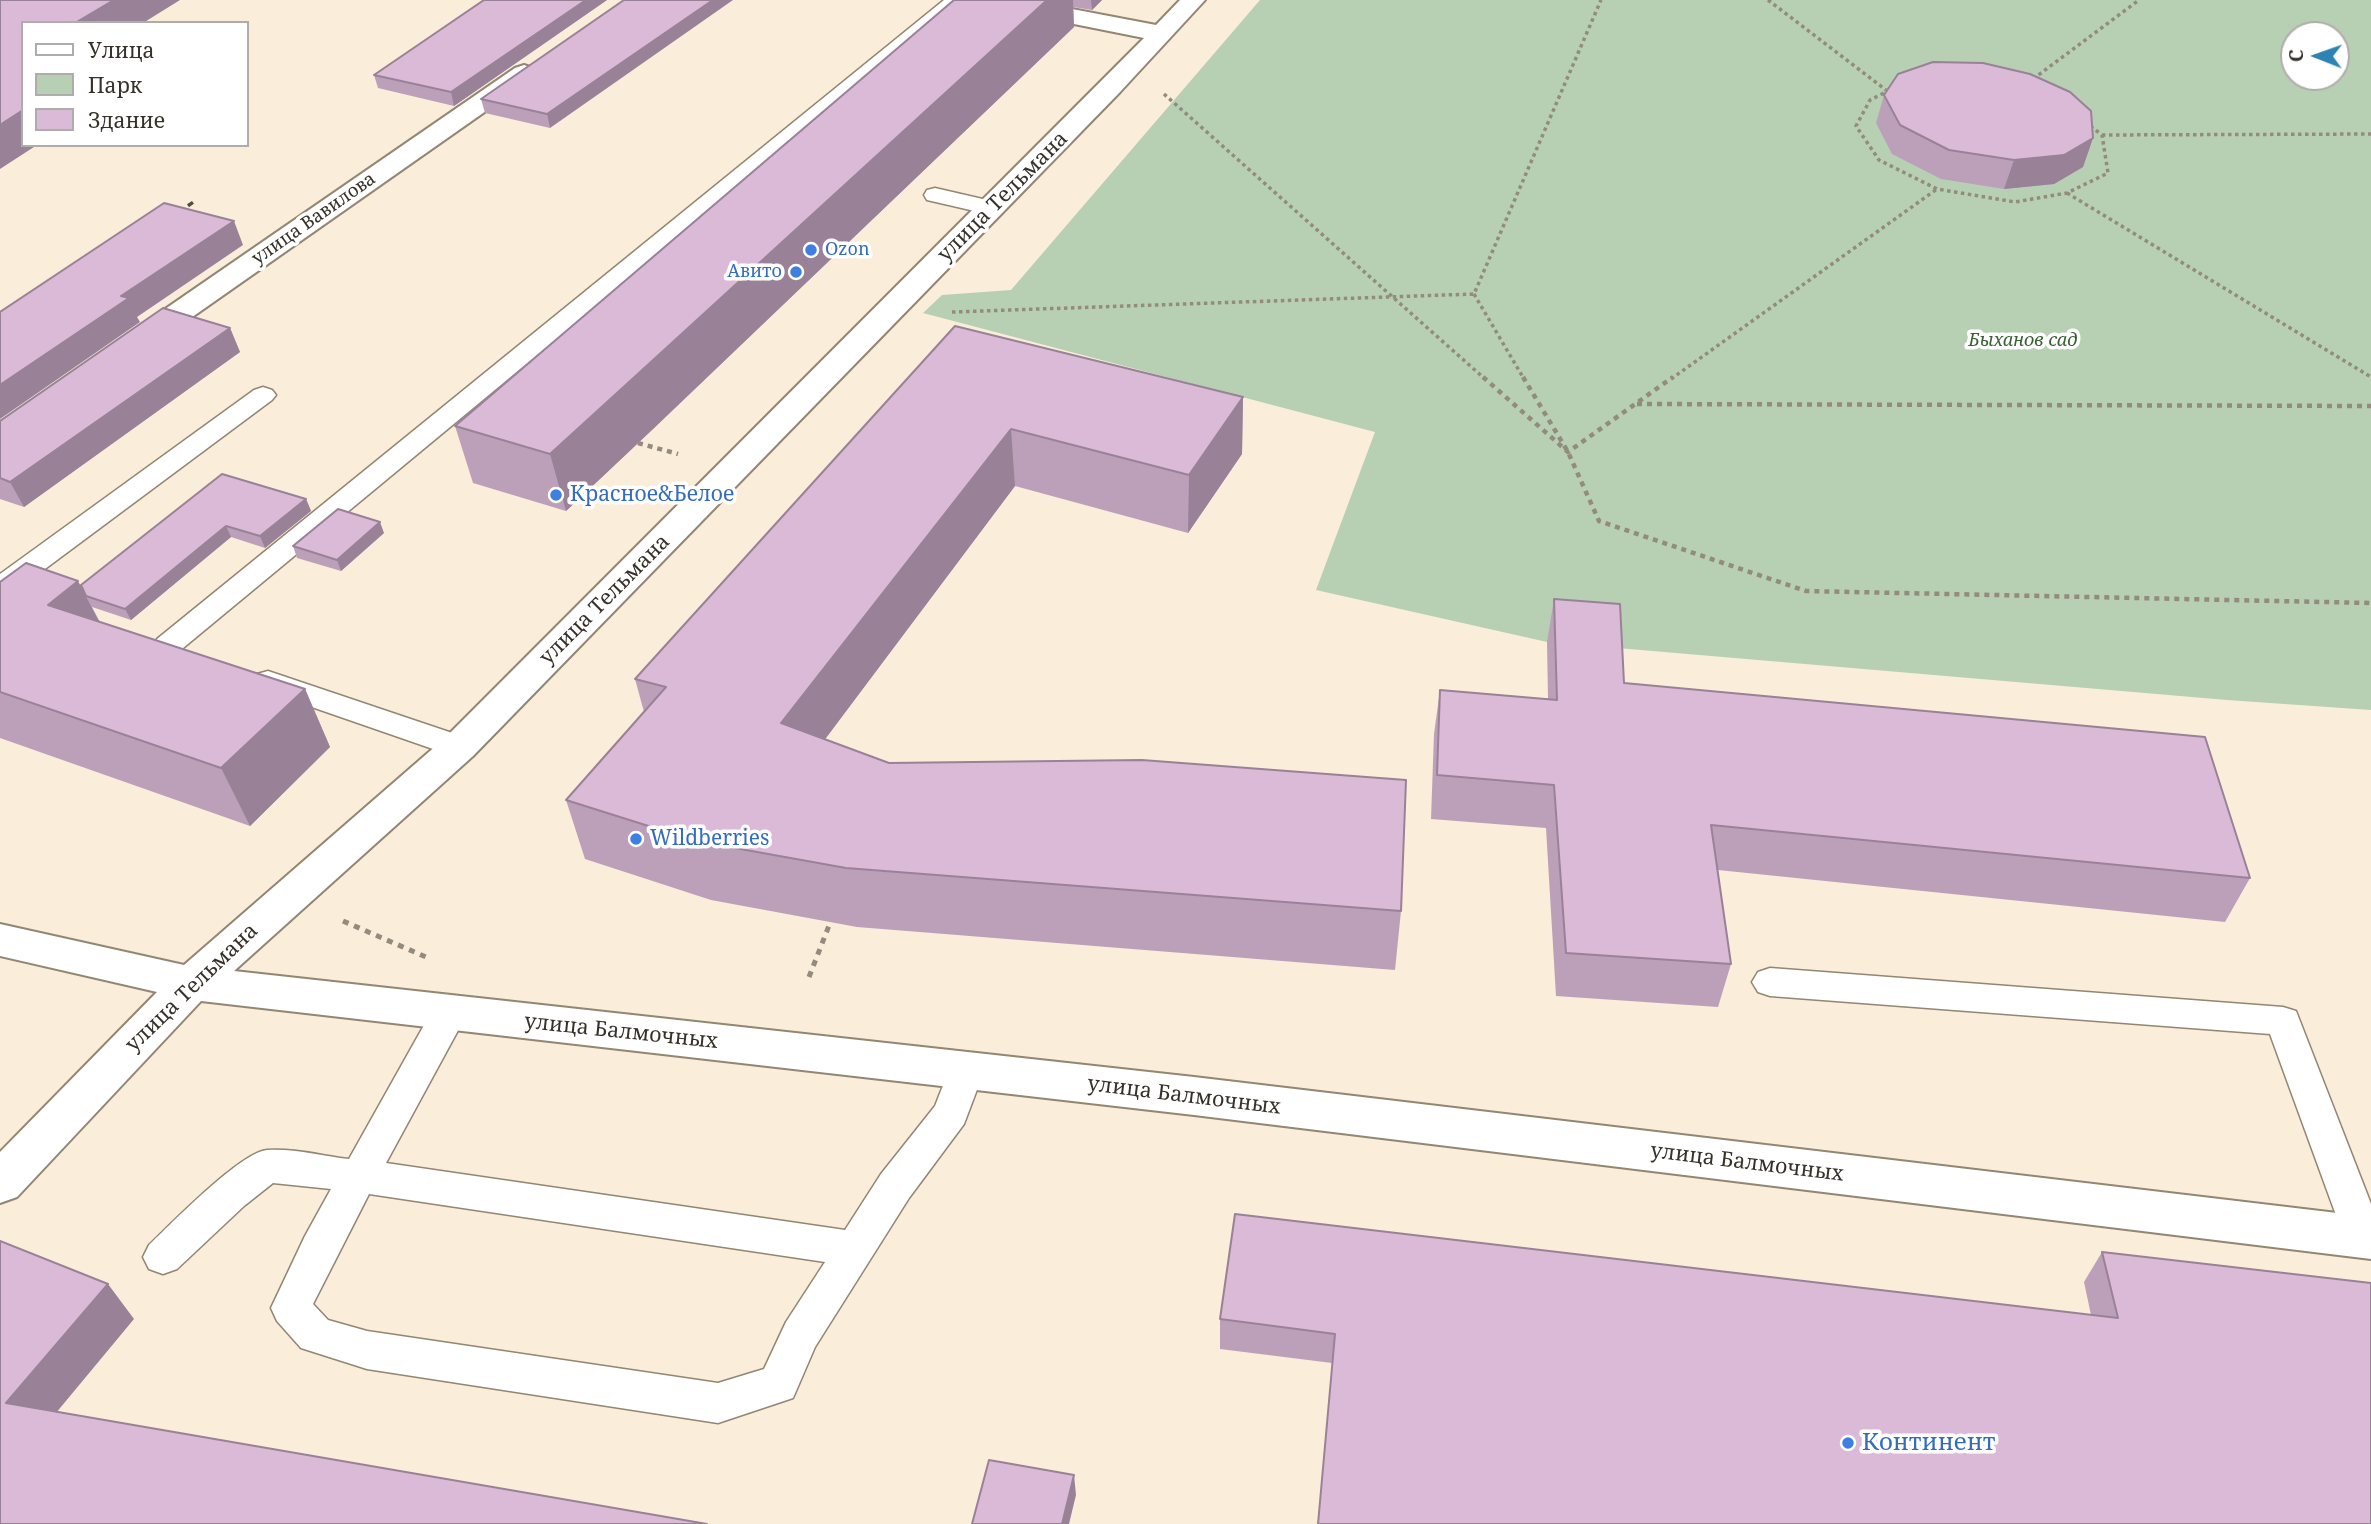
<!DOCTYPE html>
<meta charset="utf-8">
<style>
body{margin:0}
#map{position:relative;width:2371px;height:1524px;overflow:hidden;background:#faedd9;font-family:"Noto Serif",serif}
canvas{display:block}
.legend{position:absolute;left:21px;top:21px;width:228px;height:126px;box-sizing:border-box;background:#fff;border:2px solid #afadaa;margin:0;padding:9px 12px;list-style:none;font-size:21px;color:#36312a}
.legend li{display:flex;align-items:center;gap:14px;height:35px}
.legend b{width:35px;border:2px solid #afadaa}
.north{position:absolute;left:2280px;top:21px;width:70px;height:70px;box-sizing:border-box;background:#fff;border:2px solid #afadaa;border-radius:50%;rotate:271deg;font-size:19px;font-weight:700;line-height:28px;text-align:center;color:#36312a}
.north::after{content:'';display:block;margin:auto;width:24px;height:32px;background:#2d83b2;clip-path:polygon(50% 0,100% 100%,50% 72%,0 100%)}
</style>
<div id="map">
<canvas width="2371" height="1524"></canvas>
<ul class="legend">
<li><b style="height:9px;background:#fff"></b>Улица</li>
<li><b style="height:19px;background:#b7d0b3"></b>Парк</li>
<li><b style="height:19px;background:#dbbad8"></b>Здание</li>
</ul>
<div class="north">С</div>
</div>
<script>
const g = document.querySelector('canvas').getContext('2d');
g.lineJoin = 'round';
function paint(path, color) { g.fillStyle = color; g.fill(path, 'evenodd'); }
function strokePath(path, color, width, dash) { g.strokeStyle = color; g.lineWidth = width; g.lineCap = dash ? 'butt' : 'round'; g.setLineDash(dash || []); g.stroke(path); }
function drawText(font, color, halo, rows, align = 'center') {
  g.font = font + ' "Noto Serif",serif'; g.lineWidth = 7; g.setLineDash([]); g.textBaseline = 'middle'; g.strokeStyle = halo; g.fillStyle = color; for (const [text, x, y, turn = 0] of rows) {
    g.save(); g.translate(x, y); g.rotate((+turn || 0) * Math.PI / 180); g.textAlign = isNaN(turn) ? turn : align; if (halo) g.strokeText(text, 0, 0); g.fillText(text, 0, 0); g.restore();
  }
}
paint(new Path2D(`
 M1260,0h1111v710l-144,-10 -680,-58 -231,-52 59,-158 -452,-119 19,-18 69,-5zM2294,35h42v42h-42z`), '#b7d0b3');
const lane = new Path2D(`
 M944,0h22l-789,653 -10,3 -10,-3 -5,-7 5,-7z
 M935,188l65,15 3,5 -3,5 -8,2 -65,-15 -3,-5 3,-5z
 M263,387l9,3 4,5 -4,5 -262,195 -10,2v-23l254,-184z
 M268,671l202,68 5,8 -5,8 -11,3 -202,-70 -4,-7 4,-7z
 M1770,968l513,39 13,4 75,193v48l-7,2 -14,-5 -6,-12 -74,-203 -500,-38 -12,-4 -6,-10 6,-10z
 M450,998l13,4 5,10 -82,151 459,67 36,-56 54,-68 18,-46 13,-4 13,4 5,11 -20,53 -55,74 -94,149 -22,51 -75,25 -351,-54 -66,-21 -24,-27 -6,-13 34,-72 26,-47 -58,-6 -29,23 -67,63 -14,5 -14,-5 -6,-12 6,-12c22,-21 92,-93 118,-95 26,-2 56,6 82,9l88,-157zM369,1194l456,68 -39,60 -22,47 -46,14 -351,-52 -39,-11 -15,-16z`);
const street = new Path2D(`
 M977,0h48l131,25 24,-25h25l-85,92 -647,664 -239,215 960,106 1177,140v42l-1177,-144 -993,-114 -184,196 -17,6v-51l157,-160 -157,-36v-32l184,41 261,-227 699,-700 -155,-31 -8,-2z
 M524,65l9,3 4,5 -4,5 -385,270 -11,3 -11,-3 -4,-6 4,-6 389,-268z`);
strokePath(lane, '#928674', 3);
strokePath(street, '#928674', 4);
strokePath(new Path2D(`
 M1768,0l118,90
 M2033,79l106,-79
 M1890,90l-20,10 -14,26 23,34 58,29 78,13 52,-9 41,-20 -6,-38 -13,-10
 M1164,94l321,285
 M2102,135l269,-1
 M2067,193l304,184
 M1474,294l50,85
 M952,312l522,-18 127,-294
 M1671,379l266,-190`), '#938b7d', 3.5, [3.5, 3.5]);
strokePath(new Path2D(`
 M1483,377l85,75 105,-75
 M1523,377l45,75 31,69 207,70 565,12
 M1637,404l734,2
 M638,443l40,11`), '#938b7d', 4.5, [5, 5]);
strokePath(new Path2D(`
 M343,921l83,36
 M809,977l21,-54`), '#938b7d', 5, [6, 6]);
paint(lane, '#fff');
paint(street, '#fff');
strokePath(new Path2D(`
 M168,219l27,-18`), '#514b42', 3.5, [6, 6]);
paint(new Path2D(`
 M484,0h123l-153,106 -76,-18 -4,-13z
 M624,0l-74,128 -65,-15 -4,-14z
 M954,0h148l-10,10 -19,-3 1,20 -421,402 -87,82 -93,-28 -18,-57z
 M1884,95l209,43 -10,29 -29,17 -50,5 -63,-10 -49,-25 -16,-31z
 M955,326l288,71 -1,57 -54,79 -173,-47 -190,253 64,24 512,148 -6,59 -538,-43 -146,-27 -126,-41 -19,-59 78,-88 -9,-33z
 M230,328l10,24 -216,155 -24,-8v-78z
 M222,474l84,25 5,12 -46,37 -34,-11 -100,83 -39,-13 8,15 205,67 25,58 -80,79 -250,-88v-156l81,3z
 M384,533l-43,38 -44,-13 -4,-12z
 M1554,599l70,84 626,195 -25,44 -507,-52 13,94 -13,43 -162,-11 -10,-168 -115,-9 3,-85 6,-44 108,9 -1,-57z
 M2102,1252l269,272 -1039,-161 -112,-14v-30l871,-4 -7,-33z`), '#bca0ba');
paint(new Path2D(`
 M114,0h66l-37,23h-68z
 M586,0h21l-153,106 -3,-14z
 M713,0h20l-183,128 -3,-14z
 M1047,0h26l1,27 -421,402 -87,82 -16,-57z
 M1091,0h11l-10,10z
 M23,110v35h14l-37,24v-44z
 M2093,138l-10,29 -29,17 -50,5 10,-29z
 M234,221l9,24 -106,72 3,5 -140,97v-34l121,-89z
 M230,328l10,24 -216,155 -14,-25z
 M1243,397l-1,57 -54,79 1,-58z
 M1011,429l4,57 -222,296 -12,-59z
 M306,499l5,12 -46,37 -5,-12z
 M380,522l4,11 -43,38 -4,-11z
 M226,526l5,11 -100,83 -6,-11z
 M78,581l30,58 -60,-34z
 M305,689l25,58 -80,79 -29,-58z
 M108,1284l26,35 -98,118 -30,-34z
 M1074,1475l2,20 -7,29h-7z`), '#998297');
const building = new Path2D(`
 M0,0h114l-39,23h-52v87l-23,15z
 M484,0h102l-135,92 -77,-17z
 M624,0h89l-166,114 -66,-15z
 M954,0h93l-407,372 -90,82 -95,-28z
 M1933,62l50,1 47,11 40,18 21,19 2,27 -29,17 -50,5 -65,-10 -49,-25 -16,-30 14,-21z
 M164,203l70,18 -113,75 8,2 -129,87v-73z
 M163,308l67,20 -220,154 -10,-4v-57z
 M955,326l288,71 -54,78 -178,-46 -230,294 108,40 253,-3 264,20 -5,131 -555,-43 -150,-27 -130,-41 100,-113 -31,-8z
 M222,474l84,25 -46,37 -34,-10 -101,83 -39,-13 -5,-11z
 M338,509l42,13 -43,38 -44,-14z
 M26,563l52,18 -30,24 257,84 -84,79 -221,-76v-110z
 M1554,599l66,5 4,79 581,54 45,141 -539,-53 20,139 -165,-11 -12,-168 -117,-10 3,-85 117,10z
 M1235,1214l883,104 -16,-66 269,31v241h-1053l17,-190 -115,-15z
 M0,1241l108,43 -102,119 701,121h-707z
 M989,1460l85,15 -12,49h-90z`);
paint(building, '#dbbad8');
strokePath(building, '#998297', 2);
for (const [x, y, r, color] of [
 [811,250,7,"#3f7fe0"],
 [796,272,7,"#3f7fe0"],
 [556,495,7,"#3f7fe0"],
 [636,839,7,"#3f7fe0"],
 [1848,1443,7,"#3f7fe0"]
]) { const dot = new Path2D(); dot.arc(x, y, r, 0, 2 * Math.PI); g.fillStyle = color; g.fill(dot); strokePath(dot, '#fff', 2.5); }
drawText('18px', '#36312a', '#fff', [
 ["улица Вавилова",314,219,-35]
]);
drawText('18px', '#366cbe', '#fff', [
 ["Ozon",825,250],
 ["Авито",782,272,"right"]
], 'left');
drawText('italic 18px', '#396133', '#fff', [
 ["Быханов сад",2023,341]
]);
drawText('21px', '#36312a', '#fff', [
 ["улица Тельмана",1003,197,-45],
 ["улица Тельмана",605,600,-45],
 ["улица Тельмана",192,988,-44],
 ["улица Балмочных",621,1032,6],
 ["улица Балмочных",1184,1096,7],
 ["улица Балмочных",1747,1163,7]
]);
drawText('21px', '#366cbe', '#fff', [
 ["Красное&Белое",570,495],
 ["Wildberries",650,839]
], 'left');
drawText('24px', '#366cbe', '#fff', [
 ["Континент",1862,1443]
], 'left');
</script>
